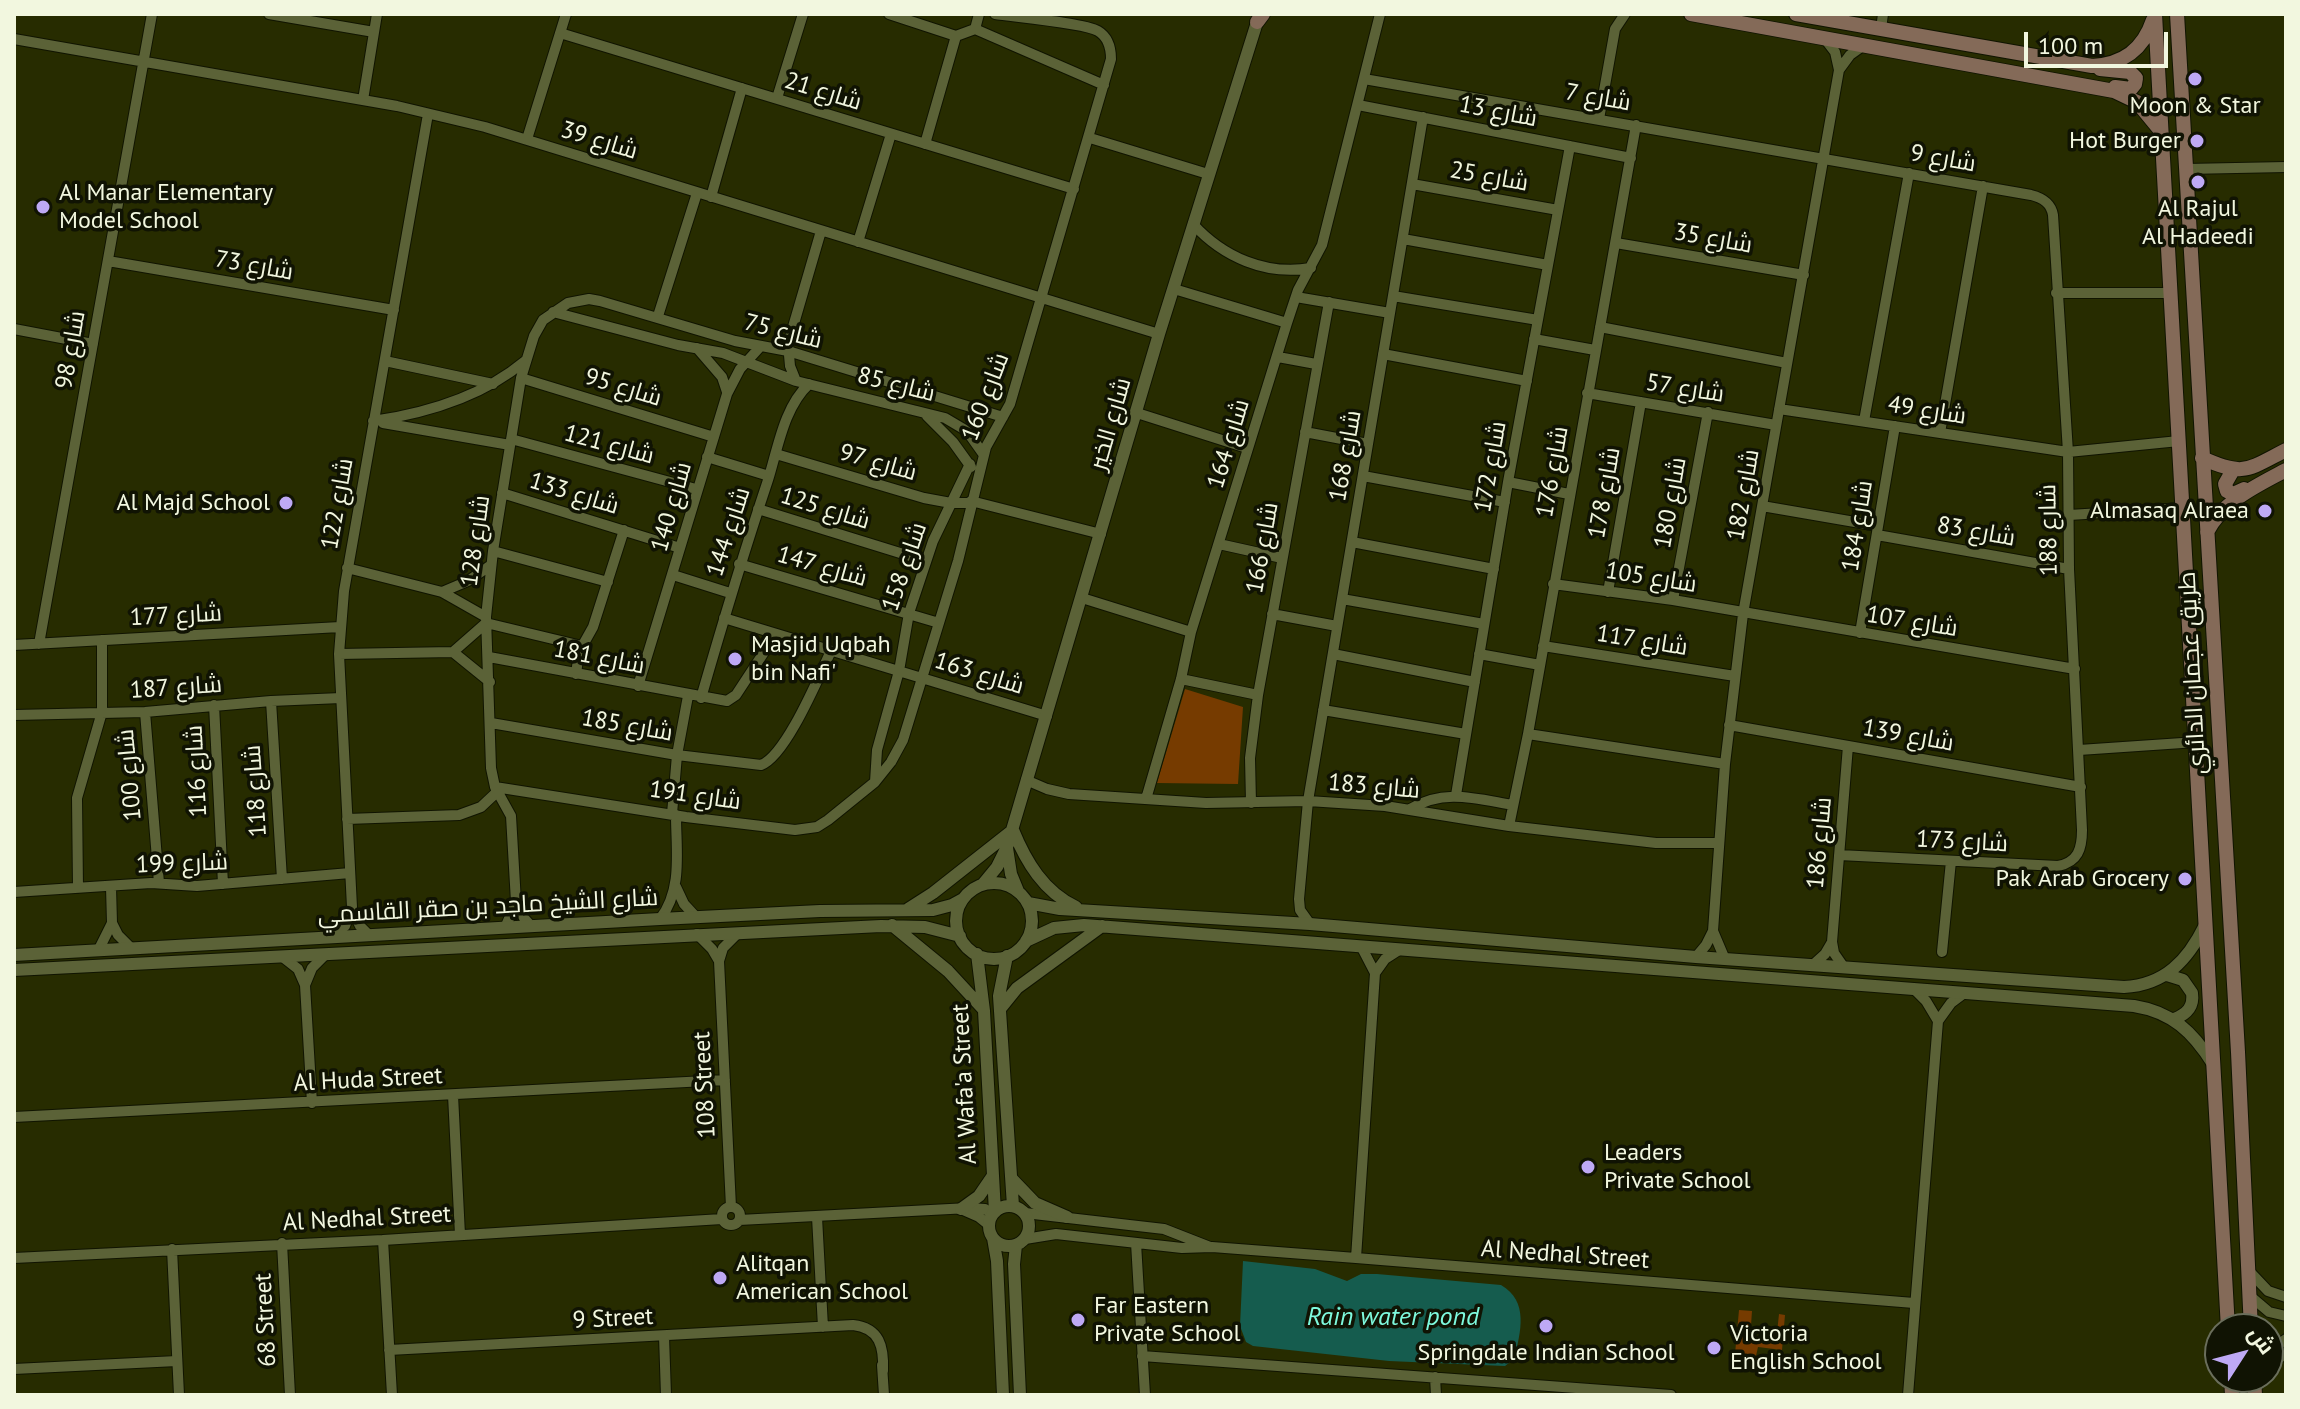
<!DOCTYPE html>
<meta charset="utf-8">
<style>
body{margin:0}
#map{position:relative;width:2300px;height:1409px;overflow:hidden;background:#272c00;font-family:"PT Sans",Cairo,sans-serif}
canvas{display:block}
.frame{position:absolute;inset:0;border:16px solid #f2f7df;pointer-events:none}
.north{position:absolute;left:2204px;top:1313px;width:80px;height:80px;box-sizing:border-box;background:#101303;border:2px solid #6a6e5b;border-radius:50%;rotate:54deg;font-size:22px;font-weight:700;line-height:32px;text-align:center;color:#f2f7df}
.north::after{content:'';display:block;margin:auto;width:28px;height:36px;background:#bea9f5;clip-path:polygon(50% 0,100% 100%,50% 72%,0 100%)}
.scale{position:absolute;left:2024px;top:32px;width:144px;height:36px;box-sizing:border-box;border:4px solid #f2f7df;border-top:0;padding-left:10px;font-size:24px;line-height:28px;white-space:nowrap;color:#f2f7df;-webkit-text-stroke:6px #101303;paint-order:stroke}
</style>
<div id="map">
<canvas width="2300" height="1409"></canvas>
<div class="frame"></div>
<div class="north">ش</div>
<div class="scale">100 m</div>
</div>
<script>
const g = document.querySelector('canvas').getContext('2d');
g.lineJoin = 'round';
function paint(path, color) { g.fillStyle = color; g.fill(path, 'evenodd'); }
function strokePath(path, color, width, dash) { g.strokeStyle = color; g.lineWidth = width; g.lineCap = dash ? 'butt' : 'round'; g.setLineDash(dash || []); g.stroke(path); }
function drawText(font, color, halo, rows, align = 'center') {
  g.font = font + ' "PT Sans",Cairo,sans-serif'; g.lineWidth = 7; g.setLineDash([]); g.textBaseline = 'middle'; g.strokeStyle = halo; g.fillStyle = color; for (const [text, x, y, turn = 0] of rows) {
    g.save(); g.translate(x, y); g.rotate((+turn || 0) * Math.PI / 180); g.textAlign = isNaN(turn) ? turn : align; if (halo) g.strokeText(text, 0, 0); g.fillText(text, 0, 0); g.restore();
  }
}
paint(new Path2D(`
 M1185,689l58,18 -5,77 -81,-1z
 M1739,1310l13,1 -2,29 26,2 3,-28 6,1 -3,35 -24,-3 -2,9 -21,-2z`), '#763b00');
paint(new Path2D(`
 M1243,1261l72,8 32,12 14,-7h16l124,11c28,16 20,47 13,74l-9,7 -24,-1 -92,-4 -136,-15 -7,-4 -6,-16z`), '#155c4e');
const minor = new Path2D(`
 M269,14l105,18
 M889,14l67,22 19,-7 129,56
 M975,29l4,-15
 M1881,29l2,-15
 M560,33l514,156
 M14,39l383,67 88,21 674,207
 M1839,70l11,-15 14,-10
 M1364,79l667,116c12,3 20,8 22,20l15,237 1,117 13,261c0,19 -4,32 -24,36l-219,-11
 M777,98l26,-84
 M363,100l14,-86
 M1358,105l273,53
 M1599,119l16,-90 10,-15
 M1090,138l118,36
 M527,139l39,-125
 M925,144l31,-108
 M2186,169l100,-2
 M1412,184l146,26
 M711,197l31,-109
 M1193,224c30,33 73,52 118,44
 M1403,239l145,26
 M858,242l33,-108
 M1616,243l188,32
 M108,261l286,49
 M1174,289l113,34
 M2056,293h115
 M1393,296l145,24
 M1296,297l94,16
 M553,312l125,33 45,8 73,28 149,37 22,13 17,24
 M658,316l39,-123
 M1600,327l187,36
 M14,329l79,15
 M1534,339l61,11
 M697,348l25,29 5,15
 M1383,354l144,27
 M1278,357l38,7
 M385,361l108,23
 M521,378l193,59
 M796,381l-6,-15 -2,-22 33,-113
 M1587,393l189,32
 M1779,409l289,43 111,-11
 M1137,413l110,35
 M927,416l26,26 18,25
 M373,421c55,-8 109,-24 152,-60
 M1864,421l45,-248
 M383,423l127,22
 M1305,432l63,12
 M1940,433l43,-247
 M511,439l185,50
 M776,454l148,44 27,5h20
 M707,457l62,19
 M1363,476l142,26
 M1508,482l61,12
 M502,493l178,55
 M971,501l130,33
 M1762,506l116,20
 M758,509l168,52
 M2069,515l114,-7
 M1877,535l192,34
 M1352,542l142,27
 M1219,544l63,14
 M493,551l115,31
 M739,564l200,59
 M347,568l95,24 44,25
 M673,575l57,18
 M1553,584l120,16 402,69
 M442,592l26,-11 23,-16
 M1608,592l33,-190
 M1082,598l109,34
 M1342,599l142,25
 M1673,600l35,-188
 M1272,614l65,12
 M724,618l323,98
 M1860,633l35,-207
 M39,644l113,-630
 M14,645l326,-18
 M1543,646l192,30
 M453,652l33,-29 96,23
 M453,652l37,30
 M339,654l114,-2
 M1333,654l142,28
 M1479,654l61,11
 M489,657l238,44 9,-6 40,-61
 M576,674l3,-22 14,-25 31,-97
 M1181,679l77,16
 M638,686l89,-292 13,-25 20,-22
 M701,698c21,-73 43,-146 67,-218 10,-32 16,-73 41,-96
 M271,701l11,178
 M214,705l9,179
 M1323,710l143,24
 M145,712l14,171
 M14,715l131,-3 126,-11 70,-3
 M491,723l186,32 84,10c25,-9 58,-89 70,-114
 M1729,725l352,62
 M1528,734l197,30
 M2079,750l118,-8
 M1026,780l21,9 22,5 137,9 102,-2 77,5 124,20 147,17h63
 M875,782l2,-32 22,-79 10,-58 24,-72 37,-77
 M495,787l191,30 109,13 22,-3 11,-7 47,-38 16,-20 12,-22 55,-179 28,-114 24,-43 101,-345c0,-11 -3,-22 -13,-28 -13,-8 -83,-14 -103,-17
 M1456,795l52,-313 62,-336
 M1146,799l35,-120 10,-47 96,-309 11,-33 24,-45 58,-231
 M1251,803l-1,-45 8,-63 71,-393
 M1410,809c34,-21 67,-10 103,-4
 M672,814l5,-59 11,-59
 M347,819l112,-4 22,-8 17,-16
 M1509,826l19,-92 108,-609
 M676,887l8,17 12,13
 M78,888l-1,-90 25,-86v-72
 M14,892l137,-9 46,3 153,-13
 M516,902l8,16 8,9
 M352,909l8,17 10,10
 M660,919c23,-29 16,-69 16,-104
 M112,923l6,12 13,13
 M1310,924l-10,-14 -1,-11 9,-98 115,-684
 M505,928l11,-26 -5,-86 -16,-29 -4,-19 -5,-151 7,-66 28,-173 13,-42 9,-16 25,-17 21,-4 11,2 135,40 53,10 215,66
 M1713,931l11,26
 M697,934l15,15 7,12
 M329,938l16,-12 7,-19 -13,-253 5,-63 84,-477
 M98,951l14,-28 -1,-36
 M1942,952l9,-91
 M1696,957l10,-12 7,-14 12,-167 18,-150 96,-544 -4,-18 -10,-13
 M284,958l14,11 7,16 7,118
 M1814,964l11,-10 7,-12
 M1843,966l-9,-13 -2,-11 16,-196
 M1375,973l10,-14 14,-9
 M305,985l7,-17 13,-13
 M1915,990l11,11 12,20
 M453,1095l7,140
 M14,1117l711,-37
 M731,1207l-12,-246 4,-13 15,-15
 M722 1216a9 9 0 1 1 18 0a9 9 0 1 1-18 0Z
 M963,1210l16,7 10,8
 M1025,1213l139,16 46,18
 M817,1217l6,110
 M739,1220l230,-12 16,1 8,5
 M1025,1239l31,-5 126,14 30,-1 144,11 558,45
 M383,1240l9,155
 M282,1243l8,152
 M1136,1243l9,152
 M172,1249l7,146
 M14,1258l369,-18 339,-21
 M1356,1258l19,-285 -14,-27
 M2250,1272l18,19 18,6
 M2249,1295l20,17 17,4
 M664,1336l2,59
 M389,1350l464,-25c27,3 31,22 30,46
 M2268,1352l18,-13
 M1142,1356l529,39
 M2275,1359l11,-4
 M882,1365l2,30
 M14,1369l163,-8
 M1435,1377l1,18
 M1908,1395l30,-374 13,-18 12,-9`);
const tertiary = new Path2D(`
 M1007,848l4,26 7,17
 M956 921a38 38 0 1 1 76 0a38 38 0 1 1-76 0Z
 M983,884l14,-17 10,-20 152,-513 100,-318
 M1028,903l32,6 250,15 386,33 428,30c41,-2 64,-27 81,-62
 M908,909l25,-16 80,-63c13,32 31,62 63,77
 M892,925l56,46 36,39
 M1026,941l28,-13 30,-3 1050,81c38,6 59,26 79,58
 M977,954l7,57 11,201
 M14,955l646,-36 160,-8 113,-1 19,-5 11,-6
 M1007,956l-8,40 14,210
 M14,970l867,-44 44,1 35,9
 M2167,975l16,5 9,13c2,14 -5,21 -18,26
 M1000,1009l17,-21 85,-62
 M1012,1179l23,24 32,14
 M989 1226a20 20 0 1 1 40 0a20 20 0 1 1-40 0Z
 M961,1209l18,-13 13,-19
 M993,1238l4,23 6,134
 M1016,1245l-2,19 6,131`);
const secondary = new Path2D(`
 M1691,14l423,77 23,11 23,28
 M1796,14l296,52c31,-2 51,-16 61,-46
 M2155,14l73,1315
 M2177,14l61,1038 13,277
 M1257,22l6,-8
 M2100,69l30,3 6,6 -1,6 -4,5 -16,-2
 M2202,458c42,19 45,12 84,-8
 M2233,470l-8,14 2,7 6,3 11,-5
 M2207,532c16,-31 49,-46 79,-62
 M2231,1377l1,18
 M2254,1377l1,18`);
strokePath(minor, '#101400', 12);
strokePath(tertiary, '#101400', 14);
strokePath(secondary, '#101400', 16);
strokePath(minor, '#5b6237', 10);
strokePath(tertiary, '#5b6237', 12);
strokePath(secondary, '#846a58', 14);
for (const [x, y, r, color] of [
 [2195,79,8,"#bea9f5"],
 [2197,141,8,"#bea9f5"],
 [2198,182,8,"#bea9f5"],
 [43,207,8,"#bea9f5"],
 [286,503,8,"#bea9f5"],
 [2265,511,8,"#bea9f5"],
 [735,659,8,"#bea9f5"],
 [2185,879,8,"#bea9f5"],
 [1588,1167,8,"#bea9f5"],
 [720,1278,8,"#bea9f5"],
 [1078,1320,8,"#bea9f5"],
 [1546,1326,8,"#bea9f5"],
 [1714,1348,8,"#bea9f5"]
]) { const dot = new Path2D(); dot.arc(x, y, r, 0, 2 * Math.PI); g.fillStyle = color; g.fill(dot); strokePath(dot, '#101303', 3); }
drawText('24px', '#f2f7df', '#101303', [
 ["شارع 21",823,92,17],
 ["شارع 7",1598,98,10],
 ["شارع 13",1498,112,11],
 ["شارع 39",599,141,17],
 ["شارع 9",1943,159,10],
 ["شارع 25",1489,177,10],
 ["شارع 35",1713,239,10],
 ["شارع 73",254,266,10],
 ["شارع 75",783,332,14],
 ["شارع 98",71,350,-80],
 ["شارع 85",896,385,14],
 ["شارع 95",623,388,17],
 ["شارع 57",1685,389,9],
 ["شارع 160",986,397,-69],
 ["شارع 49",1927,411,9],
 ["شارع الخير",1111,424,-74],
 ["شارع 164",1229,444,-73],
 ["شارع 121",609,445,15],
 ["شارع 168",1346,456,-80],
 ["شارع 97",878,463,16],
 ["شارع 172",1491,467,-80],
 ["شارع 176",1553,472,-80],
 ["شارع 178",1605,493,-80],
 ["شارع 133",574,494,17],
 ["شارع 182",1744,495,-80],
 ["شارع 180",1671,503,-80],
 ["شارع 122",338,504,-80],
 ["شارع 140",672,507,-74],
 ["شارع 125",825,509,17],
 ["شارع 184",1858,526,-81],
 ["شارع 188",2049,530,-91],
 ["شارع 144",729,532,-72],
 ["شارع 83",1976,532,10],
 ["شارع 128",476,541,-82],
 ["شارع 166",1263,548,-80],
 ["شارع 147",822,567,16],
 ["شارع 158",905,567,-71],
 ["شارع 105",1651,578,9],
 ["شارع 177",176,616,-3],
 ["شارع 107",1912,622,9],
 ["شارع 117",1642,641,9],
 ["شارع 181",599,658,11],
 ["طريق عجمان الدائري",2193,673,-93],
 ["شارع 163",979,674,17],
 ["شارع 187",176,688,-4],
 ["شارع 185",627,726,10],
 ["شارع 139",1908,736,10],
 ["شارع 116",197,771,-93],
 ["شارع 100",130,775,-95],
 ["شارع 183",1374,787,5],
 ["شارع 118",256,791,-94],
 ["شارع 191",695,796,8],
 ["شارع 173",1962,842,3],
 ["شارع 186",1820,843,-85],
 ["شارع 199",182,864,-2],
 ["شارع الشيخ ماجد بن صقر القاسمي",488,907,-3],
 ["Al Huda Street",368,1080,-3],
 ["Al Wafa'a Street",965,1084,-93],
 ["108 Street",705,1085,-93],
 ["Al Nedhal Street",367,1219,-3],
 ["Al Nedhal Street",1565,1255,4],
 ["9 Street",613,1319,-3],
 ["68 Street",266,1320,-93]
]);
drawText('24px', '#f2f7df', '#101303', [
 ["Moon & Star",2195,106,"center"],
 ["Hot Burger",2181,141,"right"],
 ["Al Manar Elementary",59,193],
 ["Model School",59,221],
 ["Al Rajul",2198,209,"center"],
 ["Al Hadeedi",2198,237,"center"],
 ["Al Majd School",270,503,"right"],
 ["Almasaq Alraea",2249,511,"right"],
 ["Masjid Uqbah",751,645],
 ["bin Nafi'",751,673],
 ["Pak Arab Grocery",2169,879,"right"],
 ["Leaders",1604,1153],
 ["Private School",1604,1181],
 ["Alitqan",736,1264],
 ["American School",736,1292],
 ["Far Eastern",1094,1306],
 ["Private School",1094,1334],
 ["Victoria",1730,1334],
 ["English School",1730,1362],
 ["Springdale Indian School",1546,1353,"center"]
], 'left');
drawText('italic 26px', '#7ef9dd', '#101303', [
 ["Rain water pond",1393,1318]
]);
</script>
